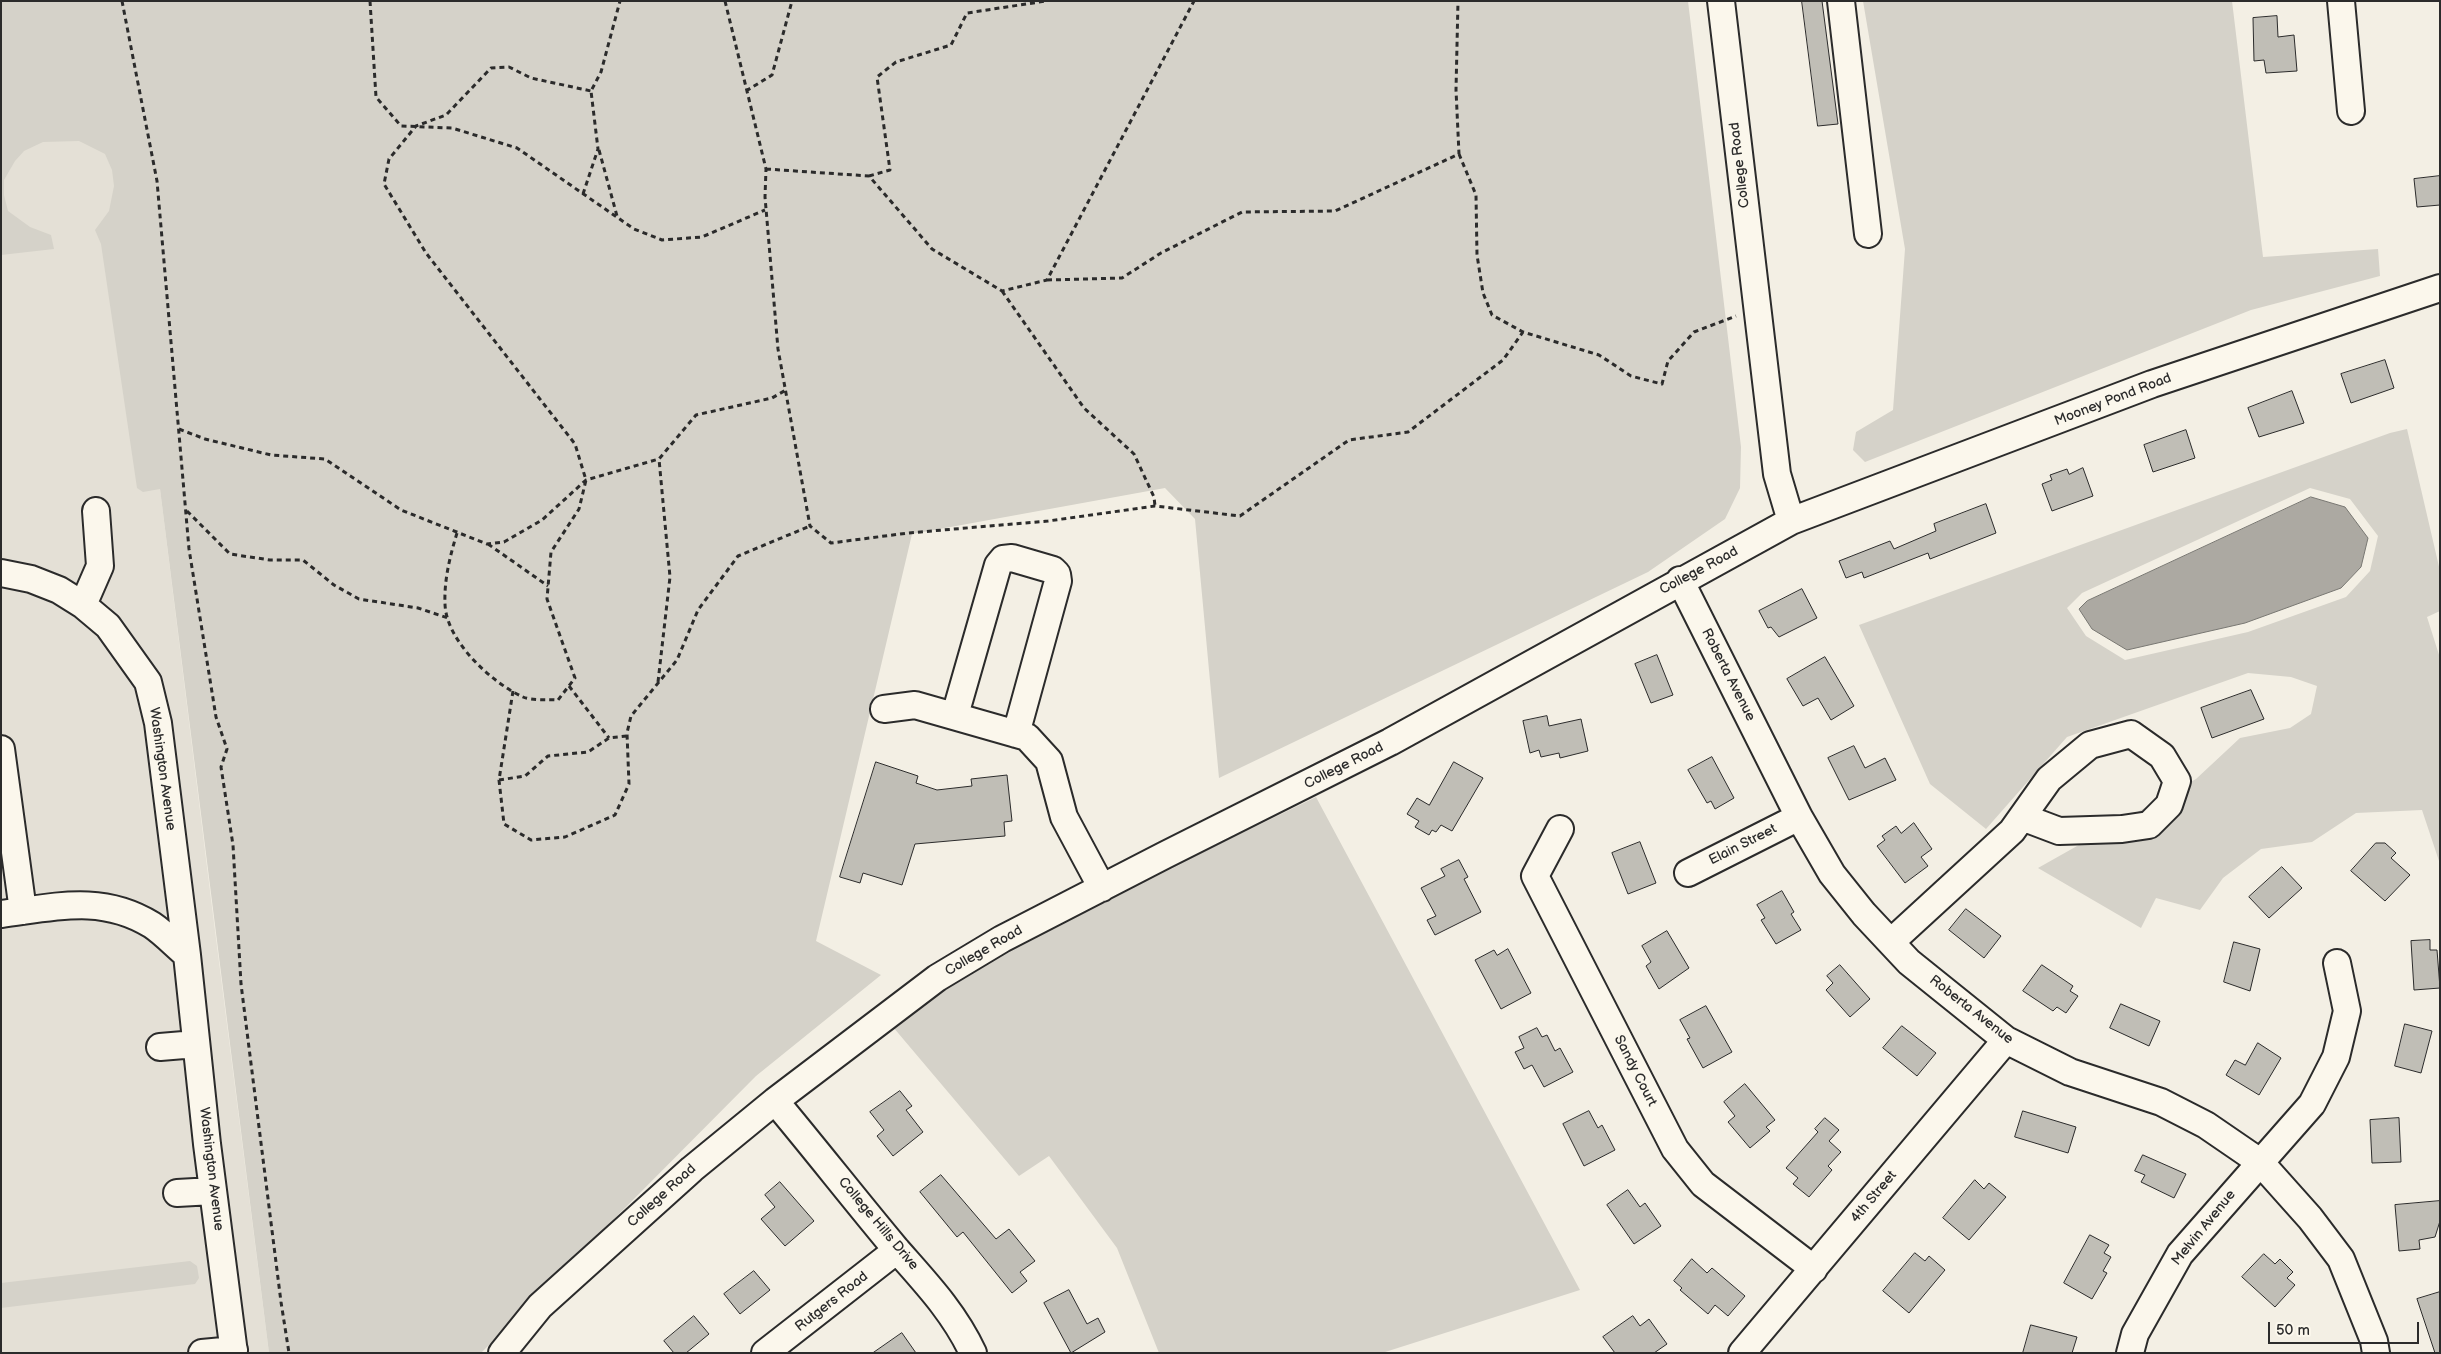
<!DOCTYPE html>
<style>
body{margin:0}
#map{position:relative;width:2441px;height:1354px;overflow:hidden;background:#f3efe4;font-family:"Balsamiq Sans",sans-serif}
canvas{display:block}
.frame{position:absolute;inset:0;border:2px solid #2b2b2b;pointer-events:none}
.scale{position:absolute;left:2268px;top:1322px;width:151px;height:22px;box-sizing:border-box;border:2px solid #2b2b2b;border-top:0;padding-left:6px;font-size:15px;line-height:18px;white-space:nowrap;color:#2b2b2b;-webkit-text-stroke:4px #fbf7ec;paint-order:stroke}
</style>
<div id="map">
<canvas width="2441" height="1354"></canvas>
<div class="frame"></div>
<div class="scale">50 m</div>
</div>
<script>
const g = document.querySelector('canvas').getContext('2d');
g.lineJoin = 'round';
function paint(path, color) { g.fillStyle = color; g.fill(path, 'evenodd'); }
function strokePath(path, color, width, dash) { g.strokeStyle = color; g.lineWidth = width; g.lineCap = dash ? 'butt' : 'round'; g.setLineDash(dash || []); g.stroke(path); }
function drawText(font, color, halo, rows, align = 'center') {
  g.font = font + ' "Balsamiq Sans",sans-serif'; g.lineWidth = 4; g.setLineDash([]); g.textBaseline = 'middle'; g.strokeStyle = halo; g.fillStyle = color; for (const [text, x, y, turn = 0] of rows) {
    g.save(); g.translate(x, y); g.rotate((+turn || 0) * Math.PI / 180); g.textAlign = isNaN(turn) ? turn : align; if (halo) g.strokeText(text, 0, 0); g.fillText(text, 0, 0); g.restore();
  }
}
paint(new Path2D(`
 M102,22l110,885 57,446h-268v-1316z`), '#e4e0d6');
paint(new Path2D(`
 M1,1h1687l53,446 -1,41 -15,31 -77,53 -429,206 -24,-259 -30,-31 -253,46 -96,407 65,34 -125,101 -275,277h-212l-109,-864 -17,3 -6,-4 -36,-244 -6,-14 14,-19 5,-25 -2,-16 -7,-16 -26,-13 -36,1 -19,9 -9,10 -11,19v15l4,16 22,16 21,8 3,14 -53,6z
 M1863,1h369l31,256 115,-8 2,27 -129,34 -386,152 -12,-12 3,-18 37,-22 12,-161z
 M2407,429l33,142v40l-13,6 13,41v206l-18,-54 -66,3 -44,29 -51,7 -38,29 -23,32 -44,-12 -15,30 -103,-60 158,-89 44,-41 50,-10 21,-14 6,-28 -26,-9 -43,-4 -181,64 -81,92 -56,-45 -71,-159 531,-192zM2310,488l40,11 28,37 -8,35 -24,26 -98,35 -123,28 -39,-24 -19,-28 15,-15z
 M1316,797l264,493 -198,63h-223l-42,-105 -68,-92 -30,20 -126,-149 76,-54 107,-59z
 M190,1261l7,5 2,12 -4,6 -194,24v-25z`), '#d5d2c9');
const water = new Path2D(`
 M2311,497l34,10 23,31 -7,29 -20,21 -96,35 -118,27 -35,-21 -13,-20 8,-8z`);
paint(water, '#aca9a2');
strokePath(water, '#787772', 1);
const building = new Path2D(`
 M1802,1h20l16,123 -20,2z
 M2277,16l1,21 16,-2 3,36 -31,2 -2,-13 -10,1 -1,-43z
 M2440,176v29l-23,2 -3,-28z
 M2385,360l9,28 -43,15 -10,-29z
 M2292,391l12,32 -45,14 -11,-29z
 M2186,430l9,28 -42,14 -9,-27z
 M2083,468l10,28 -41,15 -10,-27 10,-4 -2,-5 17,-6 2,5z
 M1986,504l10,29 -66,26 -2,-6 -64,25 -2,-6 -16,6 -7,-17 51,-20 4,8 42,-18 -2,-7z
 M1802,589l15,29 -38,19 -8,-10 -3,1 -9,-17z
 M1657,655l16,40 -22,8 -16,-39z
 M1825,657l29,49 -23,14 -13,-22 -15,8 -16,-27z
 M2251,690l13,29 -52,19 -11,-30z
 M1547,716l2,10 32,-7 7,32 -28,7 -1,-5 -18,4 -2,-7 -9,3 -7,-32z
 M1854,746l11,22 20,-10 11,22 -47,20 -21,-42z
 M1712,757l22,41 -19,11 -4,-8 -4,2 -19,-33z
 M876,762l42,14 -2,7 21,7 35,-4 -1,-7 36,-4 5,46 -8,1 1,14 -90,8 -13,41 -39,-12 -3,10 -20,-6z
 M1454,762l29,16 -31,53 -11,-6 -5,7 -4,-2 -3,5 -14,-8 4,-6 -12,-7 10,-16 12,7z
 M1914,823l18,26 -11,8 7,9 -23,17 -28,-37 8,-6 -3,-4 14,-10 5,7z
 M1640,842l16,41 -28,11 -16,-41z
 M2376,843h9l11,10 -5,5 19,17 -25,26 -34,-30z
 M1459,860l9,17 -4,2 17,33 -46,23 -8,-15 9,-4 -15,-28 24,-12 -4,-7z
 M2282,867l20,21 -33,30 -20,-21z
 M1782,891l12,21 -3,2 10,16 -25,14 -15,-24 4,-2 -8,-13z
 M1966,909l35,27 -17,22 -35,-28z
 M1667,931l22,37 -30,21 -13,-23 5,-4 -9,-16z
 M2430,940v10h7l3,38 -26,2 -3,-49z
 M2234,942l26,7 -10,42 -26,-9z
 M1508,949l23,44 -30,16 -26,-49 19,-10 3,5z
 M1840,965l30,34 -20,18 -24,-27 7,-7 -6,-7z
 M2042,965l31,21 -3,5 8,5 -12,17 -9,-6 -4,4 -30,-20z
 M2121,1004l39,17 -11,25 -39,-18z
 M1706,1006l26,46 -29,16 -16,-29 3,-1 -10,-18z
 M2405,1024l27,7 -11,42 -26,-7z
 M1902,1026l34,27 -19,23 -34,-28z
 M1537,1028l5,9 5,-2 8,16 5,-3 13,24 -29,15 -12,-22 -8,4 -9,-17 9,-4 -5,-11z
 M2258,1043l23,15 -22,37 -33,-20 9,-15 10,5z
 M1745,1084l30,36 -9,7 4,4 -20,17 -22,-26 7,-6 -11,-14z
 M900,1091l12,15 -6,4 17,22 -30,24 -16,-20 7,-6 -14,-18z
 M1589,1111l9,17 4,-3 13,25 -31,16 -21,-42z
 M2023,1111l53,16 -8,26 -53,-16z
 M1825,1118l14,12 -10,11 12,11 -13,14 4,4 -23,27 -16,-13 5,-6 -12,-10 32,-36 -3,-3z
 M2399,1118l2,44 -29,1 -2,-43z
 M2143,1155l43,19 -12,24 -33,-16 4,-7 -10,-4z
 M941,1175l55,64 13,-10 26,32 -15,11 7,9 -15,12 -49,-61 -6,5 -37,-45z
 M1975,1180l9,9 5,-6 17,14 -37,43 -26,-22z
 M780,1182l34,39 -29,25 -24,-27 14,-12 -10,-12z
 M1628,1190l12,17 5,-4 16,23 -27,18 -27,-39z
 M2440,1201v20l-5,16 -16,3 1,9 -21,2 -4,-46z
 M2090,1235l19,10 -5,8 7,4 -8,14 4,2 -15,26 -28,-16z
 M1915,1253l10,8 4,-5 16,14 -36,43 -26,-22z
 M2264,1254l11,10 5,-5 13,13 -6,6 8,7 -20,22 -33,-30z
 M1692,1259l15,14 5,-5 33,28 -17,20 -13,-11 -7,9 -28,-24 2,-2 -8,-7z
 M754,1271l16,19 -30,24 -16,-20z
 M1069,1290l18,34 11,-6 7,14 -34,21 -27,-50z
 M2440,1292v61h-5l-18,-54z
 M694,1316l15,18 -23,19h-12l-10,-12z
 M1633,1316l7,10 9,-7 18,25 -13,9h-39l-12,-16z
 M2031,1325l46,12 -5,16h-49z
 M902,1333l14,20h-43z`);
paint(building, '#c0beb6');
strokePath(building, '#2b2b2b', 1);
const minor = new Path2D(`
 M1721,1l56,473 14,47
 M1841,1l27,233
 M2341,1l10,110
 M1,573l30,6 28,11 24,15 25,21 40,56 10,41 29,232
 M1680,580l119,237 33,57 32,40 45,48 97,78 64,32 91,30 45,23 54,37 50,56 31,41 33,82 2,12
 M83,605l17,-39 -4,-55
 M884,709l31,-4 112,32 22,24 15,56 38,71
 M955,715l43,-150 5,-6 9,-1 41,12 4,4 1,7 -42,153
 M1,749l22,162
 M1560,829l-25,47 140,273 28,35 111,85
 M1688,873l111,-56
 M1,914c54,-7 101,-20 151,11 12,8 24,21 35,30l20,189 27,209
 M1891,942l121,-111 37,-52 41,-34 41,-11 31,22 15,25 -8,24 -20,20 -27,4 -63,2 -37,-14
 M160,1047l36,-3
 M775,1101c41,49 80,99 121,148 29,33 58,63 77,104
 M177,1193l36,-2
 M202,1353l32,-3
 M502,1353l38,-47 152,-137 83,-68 162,-123 65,-39 163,-84 225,-113 401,-221 361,-137 288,-96
 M765,1353l132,-103
 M1742,1353l264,-313
 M2130,1353l5,-19 45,-80 132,-150 24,-47 11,-46 -10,-48`);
strokePath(minor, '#2b2b2b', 30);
strokePath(new Path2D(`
 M122,1l35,180 32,368 27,168 11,32 -6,18 12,78 8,139 40,318 8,51
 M370,1l6,96 25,29 51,2 65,20 117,81 28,11 40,-3 63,-27
 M725,1l41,168 -1,28 13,152 32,177 21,17 77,-10 140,-12 107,-15 85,10 109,-76 59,-8 95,-72 20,-28
 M746,91l26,-16 20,-74
 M599,150l18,66
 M1459,154l17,41 1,60 6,38 9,22 31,17 76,23 32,21 31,8 6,-23 26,-29 42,-16
 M766,169l103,7 63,73 70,42 45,-11 147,-279
 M869,176l21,-6 -13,-93 19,-15 55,-17 16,-32 79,-12
 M583,194l15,-45 -7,-58 10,-19 19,-71
 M1047,280l75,-2 39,-25 81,-41 93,-1 124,-57 -3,-64 2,-89
 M1002,291l82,117 50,46 20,43 1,9
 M179,429l26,10 66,16 54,4 76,51 86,34 17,-2 38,-22 44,-40 73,-21 37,-44 76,-17 14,-8
 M187,511l43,43 40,6h33l31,25 25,14 59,9 30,10
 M457,533c-7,23 -13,47 -12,71 1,37 47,79 78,93 9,4 25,2 35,3l17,-22 -28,-79 4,-47 28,-43 7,-29 -11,-36 -149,-191 -42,-69 5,-25 27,-33 30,-11 45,-47 18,-1 22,11 60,13
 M488,544l60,42
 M658,682l12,-105 -11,-118
 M569,686l40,52
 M513,691l-14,89 5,44 27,16 34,-3 50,-22 14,-31 -2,-51 4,-17 46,-56 21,-50 40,-54 72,-30
 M499,780l26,-4 23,-20 40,-4 21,-14 18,-2`), '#2b2b2b', 3, [5, 4]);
strokePath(minor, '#fbf7ec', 26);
drawText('14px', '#2b2b2b', '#fbf7ec', [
 ["College Road",1740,165,-97],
 ["Mooney Pond Road",2113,400,-21],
 ["College Road",1699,571,-28],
 ["Roberta Avenue",1728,675,63],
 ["College Road",1344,766,-27],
 ["Washington Avenue",162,769,82],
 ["Elain Street",1743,845,-27],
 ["College Road",984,951,-30],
 ["Roberta Avenue",1971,1010,38],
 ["Sandy Court",1635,1071,63],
 ["Washington Avenue",211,1169,83],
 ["College Road",662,1196,-42],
 ["4th Street",1874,1197,-50],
 ["College Hills Drive",878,1224,50],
 ["Melvin Avenue",2204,1228,-51],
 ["Rutgers Road",832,1302,-38]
]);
</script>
